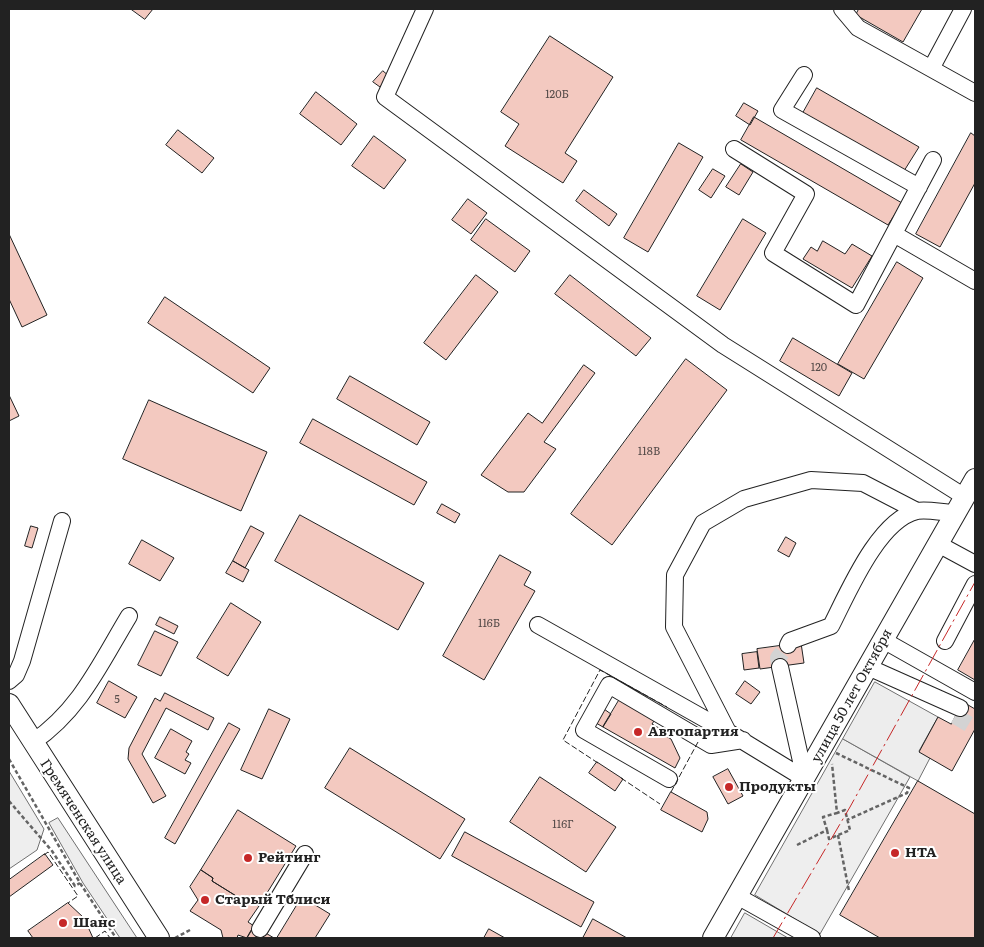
<!DOCTYPE html>
<meta charset="utf-8">
<style>
body{margin:0}
#map{position:relative;width:984px;height:947px;overflow:hidden;background:#fff;font-family:Literata,serif}
canvas{display:block}
.frame{position:absolute;inset:0;border:10px solid #222;pointer-events:none}
</style>
<div id="map">
<canvas width="984" height="947"></canvas>
<div class="frame"></div>
</div>
<script>
const g = document.querySelector('canvas').getContext('2d');
g.lineJoin = 'round';
function paint(path, color) { g.fillStyle = color; g.fill(path, 'evenodd'); }
function strokePath(path, color, width, dash) { g.strokeStyle = color; g.lineWidth = width; g.lineCap = dash ? 'butt' : 'round'; g.setLineDash(dash || []); g.stroke(path); }
function drawText(font, color, halo, rows, align = 'center') {
  g.font = font + ' Literata,serif'; g.lineWidth = 4; g.setLineDash([]); g.textBaseline = 'middle'; g.strokeStyle = halo; g.fillStyle = color; for (const [text, x, y, turn = 0] of rows) {
    g.save(); g.translate(x, y); g.rotate((+turn || 0) * Math.PI / 180); g.textAlign = isNaN(turn) ? turn : align; if (halo) g.strokeText(text, 0, 0); g.fillText(text, 0, 0); g.restore();
  }
}
const green = new Path2D(`
 M843,739l67,38 -90,157 -65,-39z
 M9,771l35,58 -7,21 -28,19z
 M745,913l43,25h-57z`);
paint(green, '#eee');
strokePath(green, '#6f6f6f', 1);
const parking = new Path2D(`
 M875,682l63,35 -19,34 11,7 -12,23 -75,-42z
 M58,818l79,120h-17l-37,-55 -34,-60z`);
paint(parking, '#ededed');
strokePath(parking, '#6f6f6f', 1);
const building = new Path2D(`
 M131,9h22l-8,10z
 M859,9h63l-19,33 -47,-27z
 M550,36l63,41 -48,76 12,8 -14,22 -58,-37 14,-22 -18,-12z
 M383,71l6,5 -9,11 -7,-5z
 M817,88l102,59 -15,24 -101,-58z
 M316,92l41,32 -16,21 -41,-31z
 M744,103l14,8 -8,14 -14,-9z
 M754,117l148,86 -14,22 -147,-85z
 M178,130l36,28 -12,15 -36,-28z
 M971,133l4,3v47l-35,64 -24,-13z
 M374,136l32,24 -22,29 -32,-23z
 M679,143l24,14 -55,95 -24,-14z
 M741,164l12,8 -14,23 -13,-8z
 M713,169l12,7 -14,22 -12,-8z
 M584,190l33,24 -8,12 -33,-25z
 M468,199l19,14 -16,21 -19,-14z
 M486,219l44,32 -15,21 -44,-32z
 M743,219l23,14 -46,77 -23,-14z
 M9,234l38,81 -25,12 -13,-28z
 M823,241l22,13 7,-10 20,12 -20,32 -49,-29 8,-12 6,4z
 M897,262l26,16 -59,101 -26,-15z
 M476,275l22,17 -52,68 -22,-17z
 M570,275l81,63 -15,18 -81,-62z
 M165,297l105,71 -17,25 -105,-70z
 M793,338l59,35 -13,23 -59,-35z
 M686,359l41,31 -115,155 -41,-31z
 M584,365l11,8 -51,69 12,7 -32,43h-16l-27,-17 47,-62 14,10z
 M350,376l80,46 -13,23 -80,-46z
 M9,395l10,21 -10,5z
 M149,400l118,52 -26,59 -118,-52z
 M313,419l114,63 -13,23 -114,-62z
 M442,504l18,10 -5,9 -18,-10z
 M300,515l124,68 -26,47 -123,-69z
 M31,526l7,2 -6,20 -7,-2z
 M251,526l13,7 -19,35 -12,-7z
 M786,537l10,6 -7,14 -11,-6z
 M142,540l32,18 -14,23 -31,-17z
 M500,555l31,17 -7,13 11,6 -51,89 -41,-24z
 M233,561l16,9 -6,12 -17,-9z
 M231,603l30,19 -33,54 -31,-18z
 M160,617l18,9 -4,8 -18,-9z
 M155,631l23,11 -17,34 -23,-11z
 M975,639v41l-17,-10z
 M801,643l3,20 -44,6 -3,-20z
 M757,652l2,16 -15,2 -2,-16z
 M109,681l28,16 -12,21 -28,-15z
 M745,681l15,11 -9,12 -15,-10z
 M165,693l49,25 -6,12 -42,-22 -24,46 24,42 -13,7 -25,-44 1,-11 26,-50 5,3z
 M621,697l35,21 -4,6 12,7 -2,3 9,5 9,19 -5,10 -72,-41z
 M963,702l12,7v20l-23,42 -33,-19 19,-35 13,7z
 M269,709l21,10 -28,60 -21,-9z
 M604,709l7,5 -8,13 -7,-4z
 M229,723l11,6 -65,115 -10,-6z
 M171,729l21,12 -6,11 3,2 -4,6 6,3 -6,11 -30,-16z
 M350,748l115,71 -25,40 -115,-71z
 M597,762l26,17 -8,12 -26,-18z
 M728,769l15,27 -15,8 -15,-27z
 M540,777l76,50 -30,45 -76,-50z
 M918,781l57,33v124h-95l-40,-23z
 M671,792l36,20 1,7 -6,13 -41,-22z
 M238,810l58,36 -37,60 -16,-10 -2,3 -29,-18 1,-3 -12,-8z
 M465,832l129,70 -13,25 -129,-71z
 M45,854l8,11 -44,32v-17z
 M201,870l12,8 -1,3 29,18 2,-3 16,10 -11,16 6,4 -7,12 -9,-3 -1,3h-14l-2,-8 -31,-19 8,-11 -8,-13z
 M302,897l28,17 -15,24h-38z
 M68,903l16,15 9,20h-60l-5,-7z
 M593,919l34,19h-44z
 M254,926l20,12h-27z
 M489,929l16,9h-21z`);
paint(building, '#f3c9c0');
strokePath(building, '#222', 1);
strokePath(new Path2D(`
 M780,667l-2,-9 10,-13
 M955,716l20,12`), '#d3d3d3', 16, [16, 8]);
const minor = new Path2D(`
 M425,9l-40,88 338,248 242,152
 M842,9l16,19 117,65
 M932,67l31,-58
 M804,75l-22,35 137,77
 M734,149l72,45 -33,59 83,52 77,-145
 M894,234l81,47
 M938,544l37,20
 M538,625l190,107
 M883,640l92,52
 M945,641l30,-57
 M788,645l2,-4 41,-15c17,-33 47,-106 86,-115 11,-2 27,2 39,2
 M780,667l25,112
 M868,667l92,41
 M9,681l7,-6 6,-14 40,-140
 M33,742c47,-32 67,-78 96,-126
 M669,779l-85,-49 25,-45 102,60 32,-5
 M805,779l-77,-47 -54,-105 1,-52 28,-52 41,-24 67,-19 52,3 54,28
 M737,896l75,42
 M260,929l45,-75`);
const major = new Path2D(`
 M9,704l150,234
 M713,938l262,-459`);
strokePath(minor, '#222', 18);
strokePath(major, '#222', 22);
strokePath(new Path2D(`
 M836,753l73,35 -2,5 -60,27
 M9,759l71,124 36,55
 M9,801l43,50 23,35 5,-3
 M827,830l2,9 21,-9 -5,-20 -8,3
 M838,835l11,56
 M797,845l30,-15 -4,-13 14,-4 -5,-49
 M175,938l15,-8`), '#646464', 2.5, [4, 2.5]);
strokePath(minor, '#fff', 16);
strokePath(major, '#fff', 20);
strokePath(new Path2D(`
 M598,763l-35,-23 37,-70 67,37
 M621,778l39,26
 M671,792l27,-50
 M44,855l4,-3 30,44 -10,7
 M95,938l10,-7 5,7`), '#222', 1, [6, 2.5]);
strokePath(new Path2D(`
 M773,938l77,-131 125,-225`), '#c62828', 1, [18, 4, 2.5, 4]);
for (const [x, y, r, color] of [
 [638,732,5,"#c62828"],
 [729,787,5,"#c62828"],
 [895,853,5,"#c62828"],
 [248,858,5,"#c62828"],
 [205,900,5,"#c62828"],
 [63,923,5,"#c62828"]
]) { const dot = new Path2D(); dot.arc(x, y, r, 0, 2 * Math.PI); g.fillStyle = color; g.fill(dot); strokePath(dot, '#fff', 2); }
drawText('11px', '#564c4a', null, [
 ["120Б",557,95],
 ["120",819,368],
 ["118В",649,452],
 ["116Б",489,624],
 ["5",117,700],
 ["116Г",563,825]
]);
drawText('14px', '#222', '#fff', [
 ["улица 50 лет Октября",852,696,-61],
 ["Гремяченская улица",83,822,57]
]);
drawText('bold 14px', '#222', '#fff', [
 ["Автопартия",648,732],
 ["Продукты",739,787],
 ["НТА",905,853],
 ["Рейтинг",258,858],
 ["Старый Тблиси",215,900],
 ["Шанс",73,923]
], 'left');
</script>
